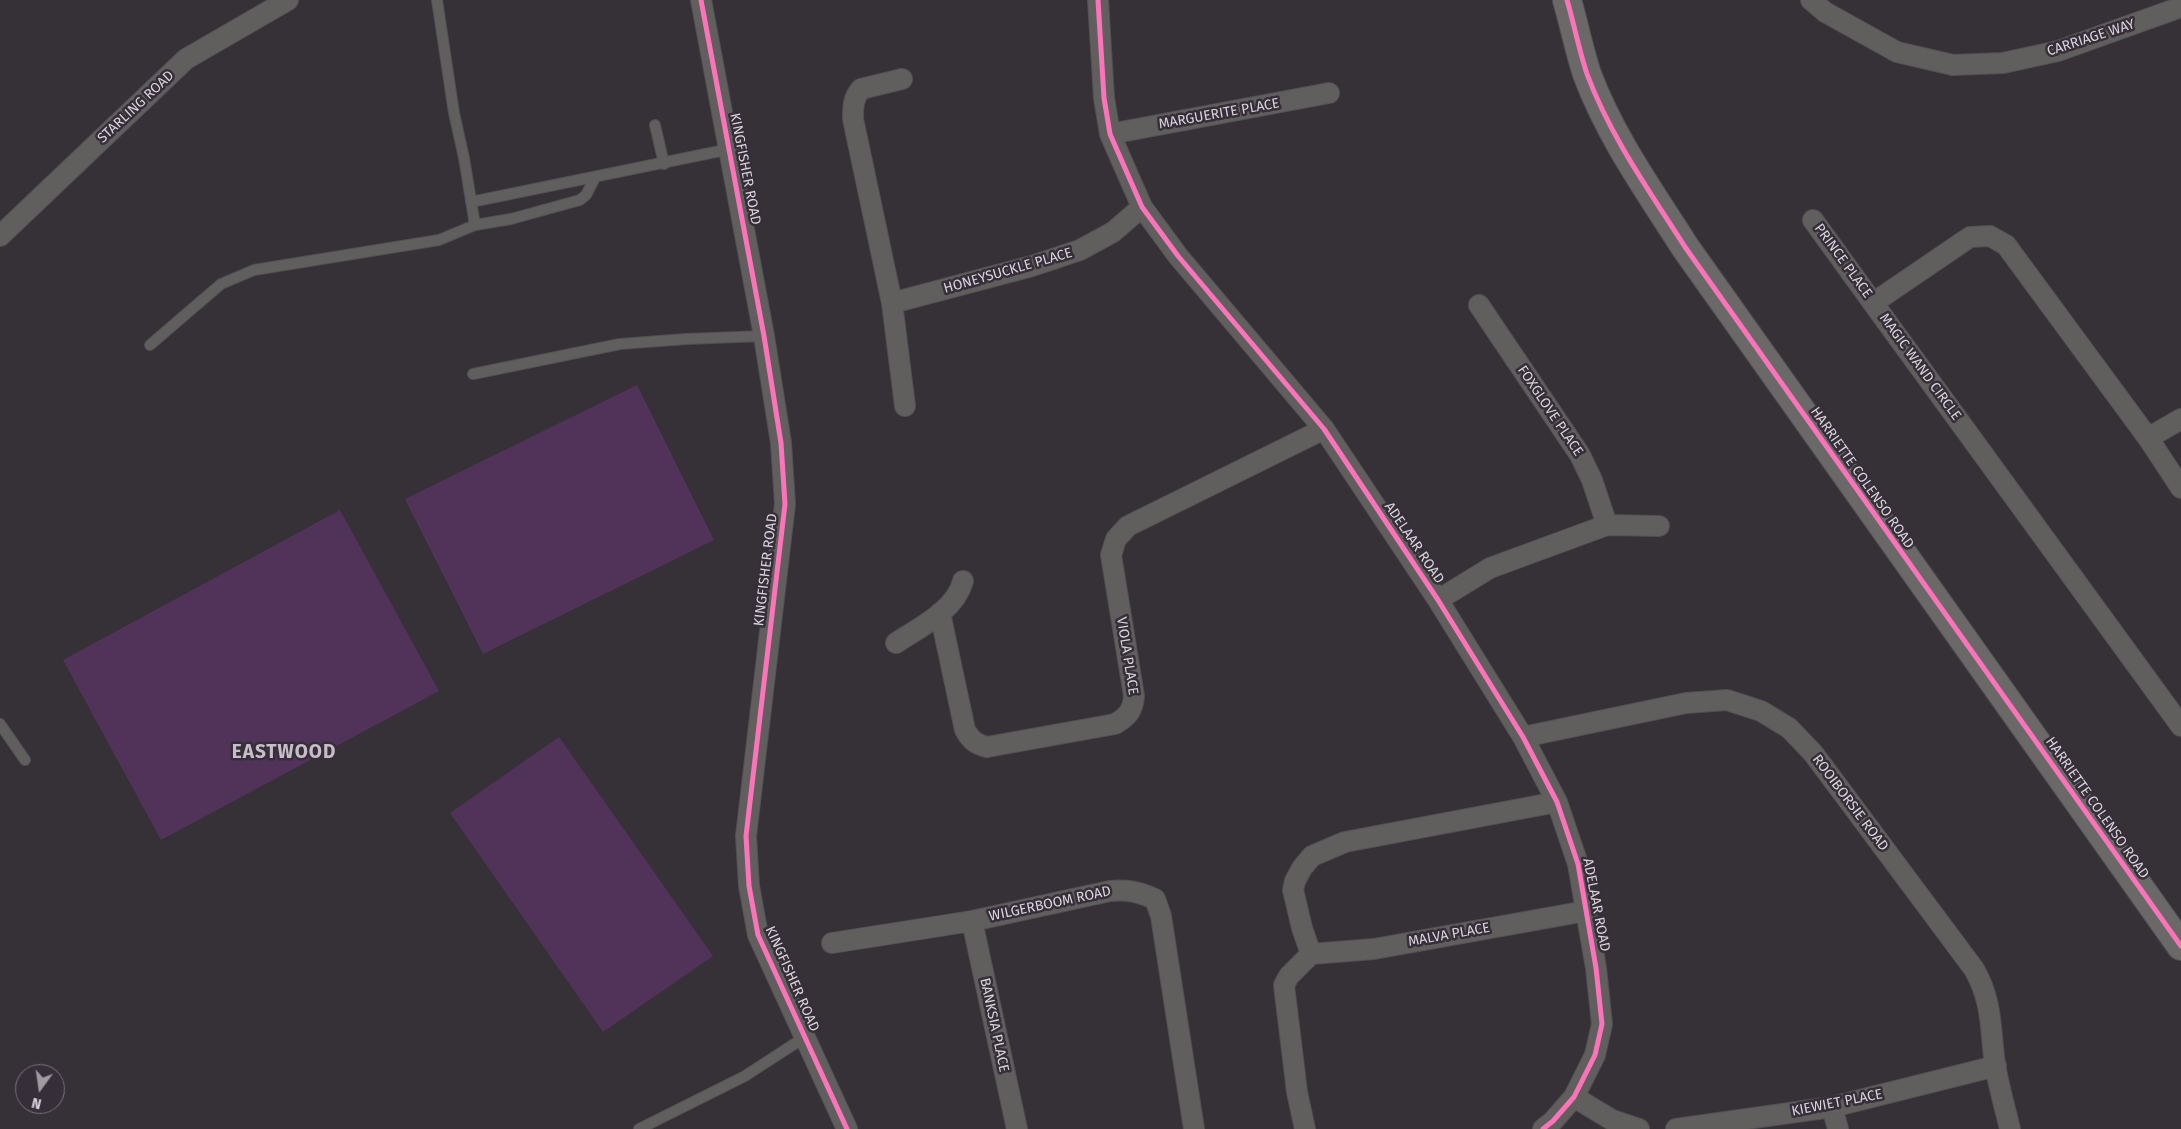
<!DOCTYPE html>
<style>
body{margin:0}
#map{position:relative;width:2181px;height:1129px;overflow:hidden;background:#353137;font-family:"Fira Sans",sans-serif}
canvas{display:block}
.north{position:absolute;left:15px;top:1064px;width:50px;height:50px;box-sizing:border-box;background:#362f39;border:1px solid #777179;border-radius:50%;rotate:194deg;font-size:14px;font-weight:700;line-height:20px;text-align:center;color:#d8d4da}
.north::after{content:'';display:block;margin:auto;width:18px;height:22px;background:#9f9ba1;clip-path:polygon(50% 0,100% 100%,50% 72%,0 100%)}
</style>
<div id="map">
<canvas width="2181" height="1129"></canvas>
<div class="north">N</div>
</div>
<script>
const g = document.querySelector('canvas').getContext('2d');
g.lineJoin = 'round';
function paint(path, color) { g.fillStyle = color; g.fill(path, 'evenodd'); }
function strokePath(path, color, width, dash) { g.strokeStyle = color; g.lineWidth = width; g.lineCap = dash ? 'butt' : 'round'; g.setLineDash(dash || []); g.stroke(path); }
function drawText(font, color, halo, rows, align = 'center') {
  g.font = font + ' "Fira Sans",sans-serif'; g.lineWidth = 5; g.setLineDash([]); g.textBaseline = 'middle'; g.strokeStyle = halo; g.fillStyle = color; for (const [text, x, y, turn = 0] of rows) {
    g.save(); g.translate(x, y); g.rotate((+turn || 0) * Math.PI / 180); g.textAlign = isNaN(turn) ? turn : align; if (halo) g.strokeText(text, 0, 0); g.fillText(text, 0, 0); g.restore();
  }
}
paint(new Path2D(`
 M637,385l77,155 -231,114 -78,-155z
 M340,510l99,181 -278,149 -98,-180z
 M559,737l154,219 -110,76 -153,-219z`), '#51335a');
const lane = new Path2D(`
 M655,125l9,39
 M471,202l259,-53
 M475,225l36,-6 69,-19 6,-5 9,-17
 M150,345l71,-61 33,-14 185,-30 36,-15 -11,-67 -10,-45 -17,-113
 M473,374l147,-30 66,-5 78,-3
 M0,724l25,36
 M639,1129l106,-53 60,-39`);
const street = new Path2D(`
 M701,0l63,336 17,107 4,61 -39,332 3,50 9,49 89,194
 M1098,0l6,98 6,36 32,73 36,49 146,173 114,171 85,137 34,65 21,62 18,104 6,56 -7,31 -21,42 -21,24 -10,8
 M1811,0l14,12 72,40 56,13 50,-2 55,-12 123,-44
 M902,79l-41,10c-8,9 -8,18 -8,30l39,184 13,103
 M1110,134l219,-41
 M1813,220l60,83
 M0,236l186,-177 102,-59
 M892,303l140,-37 48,-16 33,-18 29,-25
 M1479,305l101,150 12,25 15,45
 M2148,438l33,-19
 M2181,488l-33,-50 -142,-193 -16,-9 -20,1 -97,66 308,423
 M1438,600l52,-32 117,-43 52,1
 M940,613l25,117c6,10 10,14 22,17l128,-23c12,-7 18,-13 19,-28l-23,-141 5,-16 12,-13 196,-97
 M896,643c24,-16 59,-32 67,-62
 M1523,737l163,-34 41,-3 34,11 28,17 24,25 161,216c19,33 16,60 21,96 4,22 10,43 15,64
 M972,921l45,208
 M832,943l140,-22 138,-30c17,-2 29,1 45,8l6,17 33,213
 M1311,954l63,-5 212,-38
 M1574,1097l38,23 27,9
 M1832,1107l6,22
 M1305,1129l-8,-37 -13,-107 5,-9 22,-22 -9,-26 -9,-38 2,-9 7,-13 10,-12 33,-14 212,-40
 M1676,1129l156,-22 164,-41`);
const secondary = new Path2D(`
 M1567,0c7,24 12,50 20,74 23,62 63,118 98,173l496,699`);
strokePath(lane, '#524f54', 12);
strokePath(street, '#524f54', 22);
strokePath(secondary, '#524f54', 30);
strokePath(lane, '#605f5e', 10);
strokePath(street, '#605f5e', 20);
strokePath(secondary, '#6a6968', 28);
strokePath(new Path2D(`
 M701,0l63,336 17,107 4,61 -39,332 3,50 9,49 89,194
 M1098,0l6,98 6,36 32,73 36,49 146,173 114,171 85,137 34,65 21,62 18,104 6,56 -7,31 -21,42 -21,24 -10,8
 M1567,0c7,24 12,50 20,74 23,62 63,118 98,173l496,699`), '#fb73b8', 5);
drawText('14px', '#d8d4da', '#362f39', [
 ["CARRIAGE WAY",2091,38,-18],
 ["STARLING ROAD",136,107,-43],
 ["MARGUERITE PLACE",1219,114,-10],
 ["KINGFISHER ROAD",745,169,79],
 ["PRINCE PLACE",1843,261,54],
 ["HONEYSUCKLE PLACE",1008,271,-16],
 ["MAGIC WAND CIRCLE",1920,367,54],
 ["FOXGLOVE PLACE",1550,411,56],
 ["HARRIETTE COLENSO ROAD",1862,478,55],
 ["ADELAAR ROAD",1414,543,56],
 ["KINGFISHER ROAD",766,570,-83],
 ["VIOLA PLACE",1127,656,81],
 ["ROOIBORSIE ROAD",1850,803,53],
 ["HARRIETTE COLENSO ROAD",2097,808,55],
 ["WILGERBOOM ROAD",1050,904,-12],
 ["ADELAAR ROAD",1596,905,79],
 ["MALVA PLACE",1449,935,-10],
 ["KINGFISHER ROAD",792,979,66],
 ["BANKSIA PLACE",994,1025,78],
 ["KIEWIET PLACE",1837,1103,-11]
]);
g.letterSpacing = '1px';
drawText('bold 19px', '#c6bdc9', '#362f39', [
 ["EASTWOOD",284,753]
]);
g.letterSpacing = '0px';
</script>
